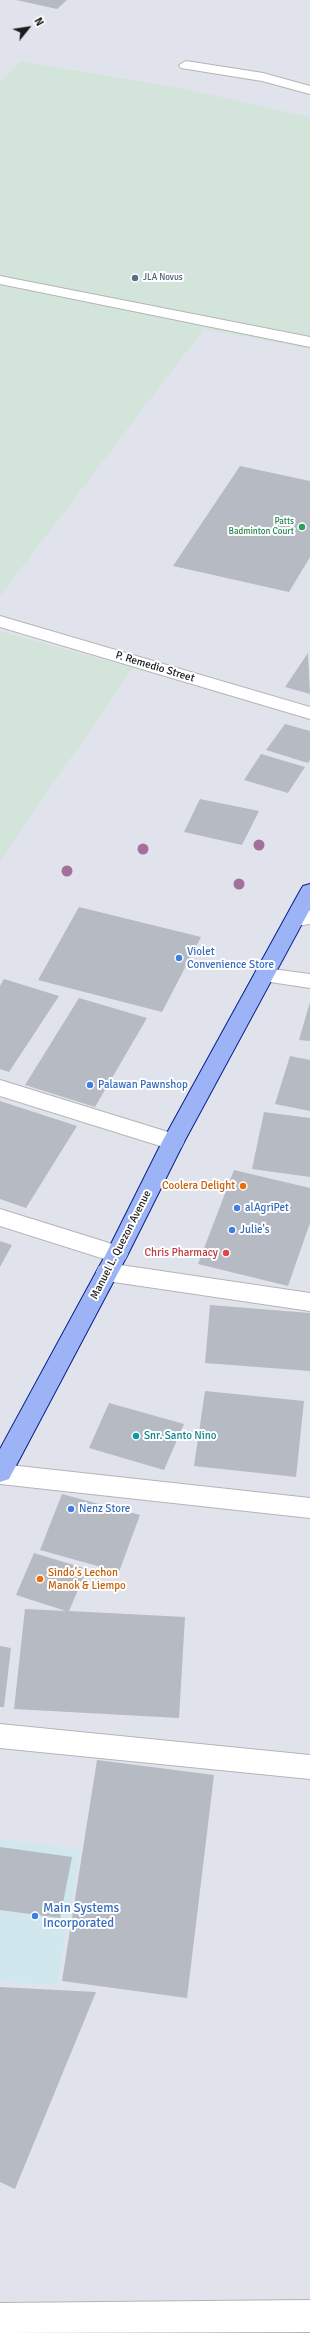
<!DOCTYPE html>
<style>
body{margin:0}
#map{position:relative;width:310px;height:2333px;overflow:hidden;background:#e1e3ec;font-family:Signika,sans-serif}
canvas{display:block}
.north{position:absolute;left:8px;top:8px;width:40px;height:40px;-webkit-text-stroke:3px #fff;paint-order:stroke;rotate:60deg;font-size:11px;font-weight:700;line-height:16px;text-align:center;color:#1b1b1b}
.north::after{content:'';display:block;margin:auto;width:14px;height:18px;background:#1b1b1b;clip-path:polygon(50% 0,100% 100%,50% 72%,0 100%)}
</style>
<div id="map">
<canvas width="310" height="2333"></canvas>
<div class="north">N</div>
</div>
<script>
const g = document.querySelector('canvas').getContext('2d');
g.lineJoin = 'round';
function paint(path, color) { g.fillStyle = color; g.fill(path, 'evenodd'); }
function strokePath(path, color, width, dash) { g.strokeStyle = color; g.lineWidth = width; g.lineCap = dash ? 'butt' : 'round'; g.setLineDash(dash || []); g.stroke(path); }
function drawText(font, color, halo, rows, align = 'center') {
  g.font = font + ' Signika,sans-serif'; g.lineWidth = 4; g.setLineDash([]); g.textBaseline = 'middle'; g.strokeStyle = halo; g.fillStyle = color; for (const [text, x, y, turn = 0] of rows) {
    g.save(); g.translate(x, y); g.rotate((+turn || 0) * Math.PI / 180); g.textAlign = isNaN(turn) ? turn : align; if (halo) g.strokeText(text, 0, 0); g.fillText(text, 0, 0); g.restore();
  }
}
paint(new Path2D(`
 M0,1839l80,11 -23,135 -57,-3z`), '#d0e7ed');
paint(new Path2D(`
 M21,61l169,29 120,27v232l-106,-20 -204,267v-515z
 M0,631l133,37 -133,193z`), '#d3e5da');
paint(new Path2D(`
 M16,0h51l-10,9z
 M240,466l70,15v76l-21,35 -116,-26z
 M308,653l2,41 -25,-7z
 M285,724l25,7v29l-2,3 -42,-13z
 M261,754l44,13 -17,26 -44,-13z
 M200,799l59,12 -17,34 -58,-13z
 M79,907l122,30 -39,75 -124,-32z
 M4,979l55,17 -50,76 -9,-3v-83z
 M79,998l68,20 -52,89 -70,-22z
 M310,1002v39l-11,-1z
 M290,1056l20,4v51l-35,-7z
 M0,1101l77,25 -51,82 -26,-9z
 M264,1112l46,6v59l-58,-8z
 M234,1170l76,18v35l-22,63 -90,-22z
 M0,1241l12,4 -12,22z
 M210,1305l100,8v58l-105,-8z
 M205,1391l99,10 -8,76 -102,-11z
 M109,1403l75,21 -20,46 -75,-22z
 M62,1494l78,21 -21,57 -79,-22z
 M34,1553l53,16 -18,42 116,6 -6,101 -165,-9 11,-100 41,2 -50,-16z
 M0,1646l11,2 -7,59h-4z
 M97,1760l117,15 -27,223 -125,-17z
 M0,1847l72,10 -12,61 -60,-8z
 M0,1987l96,5 -81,197 -15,-7z`), '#b5bac3');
const minor = new Path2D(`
 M186,61l77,12 47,13v8l-48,-13 -81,-13 -2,-3z
 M0,276l310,61v10l-310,-63z
 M0,616l310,91v12l-310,-92z
 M310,910v14l-14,2 -7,-2 -3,-5 3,-5z
 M264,968l46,6v14l-53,-8 -3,-5 3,-5z
 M0,1080l181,56 3,6 -3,6 -8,2 -173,-54z
 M0,1209l125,39 3,6 -3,6 -8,3 -117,-37z
 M107,1263l203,30v18l-203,-30 -8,-3 -3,-6 3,-6z
 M0,1464l310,34v20l-310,-34z
 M0,1724l310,31v24l-310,-31z
 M310,2300v32l-310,1v-30z`);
const major = new Path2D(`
 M310,884v25l-126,233 -56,112 -119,225 -9,3v-33l106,-195 56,-112 138,-251 3,-5z`);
strokePath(minor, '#b4b4b4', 2);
strokePath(major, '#081d8a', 2);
paint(minor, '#fff');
paint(major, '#9cb4f6');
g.fillStyle = '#a3709b';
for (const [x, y] of [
 [259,845],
 [143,849],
 [67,871],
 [239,884]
]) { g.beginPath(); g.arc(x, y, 5.5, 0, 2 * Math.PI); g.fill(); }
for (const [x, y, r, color] of [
 [135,278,4,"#5c6f8a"],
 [302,527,4,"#2e9e5b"],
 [179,958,4,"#3f7fe0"],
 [90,1085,4,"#3f7fe0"],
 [243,1186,4,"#e8710a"],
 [237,1208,4,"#3f7fe0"],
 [232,1230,4,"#3f7fe0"],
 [226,1253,4,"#e0444e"],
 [136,1436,4,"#0f9aa8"],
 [71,1509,4,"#3f7fe0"],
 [40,1579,4,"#e8710a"],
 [35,1916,4,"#3f7fe0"]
]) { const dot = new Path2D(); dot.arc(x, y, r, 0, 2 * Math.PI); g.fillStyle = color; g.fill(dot); strokePath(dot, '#fff', 1.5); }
drawText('9px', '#4e5e75', '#fff', [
 ["JLA Novus",143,278]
], 'left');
drawText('9px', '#27864d', '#fff', [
 ["Patts",294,522],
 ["Badminton Court",294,532]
], 'right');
drawText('11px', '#1b1b1b', '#fff', [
 ["P. Remedio Street",155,667,17],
 ["Manuel L. Quezon Avenue",121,1245,-63]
]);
drawText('11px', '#366cbe', '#fff', [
 ["Violet",187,952],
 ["Convenience Store",187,965],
 ["Palawan Pawnshop",98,1085],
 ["alAgriPet",245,1208],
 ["Julie's",240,1230],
 ["Nenz Store",79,1509]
], 'left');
drawText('11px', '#c56008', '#fff', [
 ["Coolera Delight",235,1186],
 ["Sindo's Lechon",48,1573,"left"],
 ["Manok & Liempo",48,1586,"left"]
], 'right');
drawText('11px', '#be3a42', '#fff', [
 ["Chris Pharmacy",218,1253]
], 'right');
drawText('11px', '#0d838f', '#fff', [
 ["Snr. Santo Nino",144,1436]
], 'left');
drawText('13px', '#366cbe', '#fff', [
 ["Main Systems",43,1909],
 ["Incorporated",43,1924]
], 'left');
</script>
